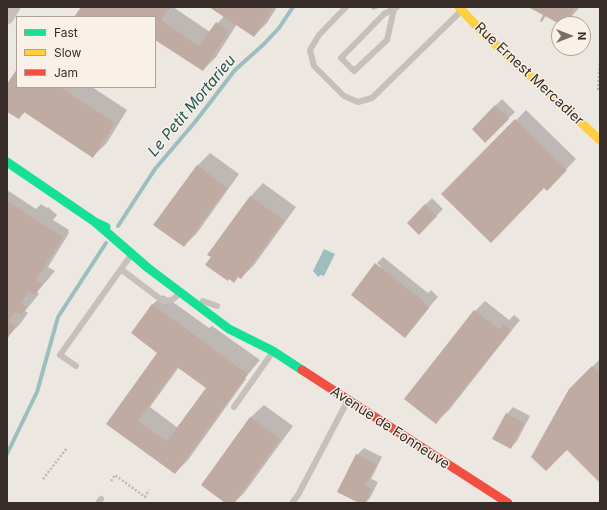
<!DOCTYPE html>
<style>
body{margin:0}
#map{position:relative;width:607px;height:510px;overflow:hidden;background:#ede7e1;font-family:Inter,sans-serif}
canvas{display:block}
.frame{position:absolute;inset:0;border:8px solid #372c28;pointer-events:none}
.legend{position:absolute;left:16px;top:16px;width:140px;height:72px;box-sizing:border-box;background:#f9f1e8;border:1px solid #aba29b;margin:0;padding:5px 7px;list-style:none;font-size:12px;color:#372c28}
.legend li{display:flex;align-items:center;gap:8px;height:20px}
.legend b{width:20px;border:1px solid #aba29b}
.north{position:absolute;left:551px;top:16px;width:40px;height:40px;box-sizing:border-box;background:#f9f1e8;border:1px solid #aba29b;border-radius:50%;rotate:90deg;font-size:11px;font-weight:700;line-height:16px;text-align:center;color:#372c28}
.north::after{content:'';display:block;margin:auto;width:14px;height:18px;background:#776d69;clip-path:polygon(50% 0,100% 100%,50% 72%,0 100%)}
</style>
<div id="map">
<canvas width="607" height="510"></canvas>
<div class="frame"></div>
<ul class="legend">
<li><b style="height:5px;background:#16e098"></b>Fast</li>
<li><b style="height:5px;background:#ffcf43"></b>Slow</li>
<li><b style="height:5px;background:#f24e42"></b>Jam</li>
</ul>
<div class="north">N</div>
</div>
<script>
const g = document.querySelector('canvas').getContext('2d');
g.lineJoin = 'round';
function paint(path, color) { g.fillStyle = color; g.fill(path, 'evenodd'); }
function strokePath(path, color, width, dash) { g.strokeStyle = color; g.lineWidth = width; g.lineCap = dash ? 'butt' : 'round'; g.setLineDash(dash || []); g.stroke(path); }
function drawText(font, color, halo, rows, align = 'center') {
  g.font = font + ' Inter,sans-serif'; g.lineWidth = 3; g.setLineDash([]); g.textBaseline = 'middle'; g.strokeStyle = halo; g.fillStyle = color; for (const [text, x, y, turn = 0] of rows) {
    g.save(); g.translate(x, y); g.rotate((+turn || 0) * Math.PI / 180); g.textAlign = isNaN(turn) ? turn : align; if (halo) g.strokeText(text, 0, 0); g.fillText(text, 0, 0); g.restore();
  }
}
paint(new Path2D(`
 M324,249l11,5 -11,22 -3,-1 -3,2 -5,-6z`), '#9dbebe');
paint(new Path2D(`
 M82,7h91l37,25 14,-16 -13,-9h66l-10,16 -13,13 -17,-12 -21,33 -13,13 -48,-31v-22h-80z
 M371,7h11l-10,3z
 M530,7h50l-15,17h-4l-15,-8 -4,4 2,-5z
 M17,71v16h75l35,23 -21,34 -13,12 -68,-44 -6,6 -12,-8v-24z
 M502,99l13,13 -30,29 -12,-12z
 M526,110l50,49 -29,30 -51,-48z
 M210,153l29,21 -42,59 -13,13 13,-80z
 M263,183l33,24 -42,58 -13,13 -32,-23 42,-59z
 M7,190l29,19 5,-5 6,4 1,-1 9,8 -4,5 16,10 -1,2 1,1 -21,34 7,4 -18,21 2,2 -14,17 3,2 -8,11 -13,13z
 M432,198l11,11 -17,18 -1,-22z
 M383,257l45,36 3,-3 7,7 -34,39 -23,-69 -4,-4z
 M163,295l46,33 3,-2 48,34 -15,18 1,1 -58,81 -13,13 -68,-49 52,-71 -7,-48zM179,367l28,20 -29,41 -28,-21z
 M485,301l24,19 5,-5 6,5 -71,90 -13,12 -31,-23 70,-88z
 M600,359v122l-31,-91z
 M264,405l29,21 -49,67 -10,10h-7l-25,-18 49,-68z
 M513,407l17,9 -13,25 -7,7 -3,-34z
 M364,448l18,9 -11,22 7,3 -8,16 -5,5h-4l-23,-12 19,-36z`), '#0003');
strokePath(new Path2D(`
 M118,226l37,-57 40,-47 40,-52 29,-26 15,-16 14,-21
 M7,454l30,-62 21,-75 48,-74`), '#9dbebe', 4);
paint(new Path2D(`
 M81,7h89l-9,13 38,26 17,-24 13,9 -26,40 -48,-31v-23h-81z
 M209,7h65l-20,30z
 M528,7h47l-9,17h-7l-14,-8 -3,6 -2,-1 3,-6z
 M17,69v18h43l55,36 -22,35 -69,-46 -5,7 -12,-7v-28z
 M495,105l14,14 -24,24 -13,-14z
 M515,119l52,51 -20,21 -3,-3 -53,55 -50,-49z
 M197,165l30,23 -43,59 -31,-22z
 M250,196l34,24 -43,59 -3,-2 -4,6 -5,-4 -1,2 -23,-16 6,-8 -4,-2z
 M7,201l56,36 -27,43 7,4 -8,11 -6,-4 -8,11 6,5 -5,7 -8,-1 -5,8 7,5 -9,13z
 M425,204l12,12 -18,19 -12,-12z
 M375,263l46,36 8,9 -24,30 -54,-43z
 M152,304l96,70 -73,100 -69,-50 51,-71 -26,-20zM177,367l29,21 -39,53 -29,-20z
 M474,310l26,19 3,-5 8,6 -75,94 -32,-25z
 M592,366l8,8v109l-33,-33 -21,21 -15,-14 38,-68z
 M506,413l18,10 -13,26 -19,-10z
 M250,417l30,22 -46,64h-9l-24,-18z
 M356,454l21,10 -12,22 7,3 -7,14h-6l-22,-11z`), '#c0aba2');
strokePath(new Path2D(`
 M598,90l2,-30
 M43,479l24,-31
 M111,481l4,-6 30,22 4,-7`), '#bfb8b2', 2.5, [2, 2]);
strokePath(new Path2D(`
 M346,7l-27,28 -9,15 4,16 30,30 14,6 14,-4 88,-86
 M394,9l-7,31 -33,31 -13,-13 43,-44 13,-7
 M122,270l41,31 9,-1 7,-6
 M203,301l14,5
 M76,366l-16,-11 71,-100
 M234,407l38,-54
 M98,503l3,-4
 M292,503l6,-8 49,-93`), '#c6bfba', 6);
strokePath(new Path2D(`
 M7,18l7,-11`), '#c6bfba', 13);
strokePath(new Path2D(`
 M7,162l88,60 11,5
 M95,222l53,46 81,61 44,22 29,19`), '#16e098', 9);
strokePath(new Path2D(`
 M459,7l24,26 117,107`), '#ffcf43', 9);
strokePath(new Path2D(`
 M302,370l206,133`), '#f24e42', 9);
drawText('14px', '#372c28', '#f9f1e8', [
 ["Rue Ernest Mercadier",529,74,43],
 ["Avenue de Fonneuve",390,428,33]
]);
drawText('italic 15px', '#1d5558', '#f9f1e8', [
 ["Le Petit Mortarieu",192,106,-50]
]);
</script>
